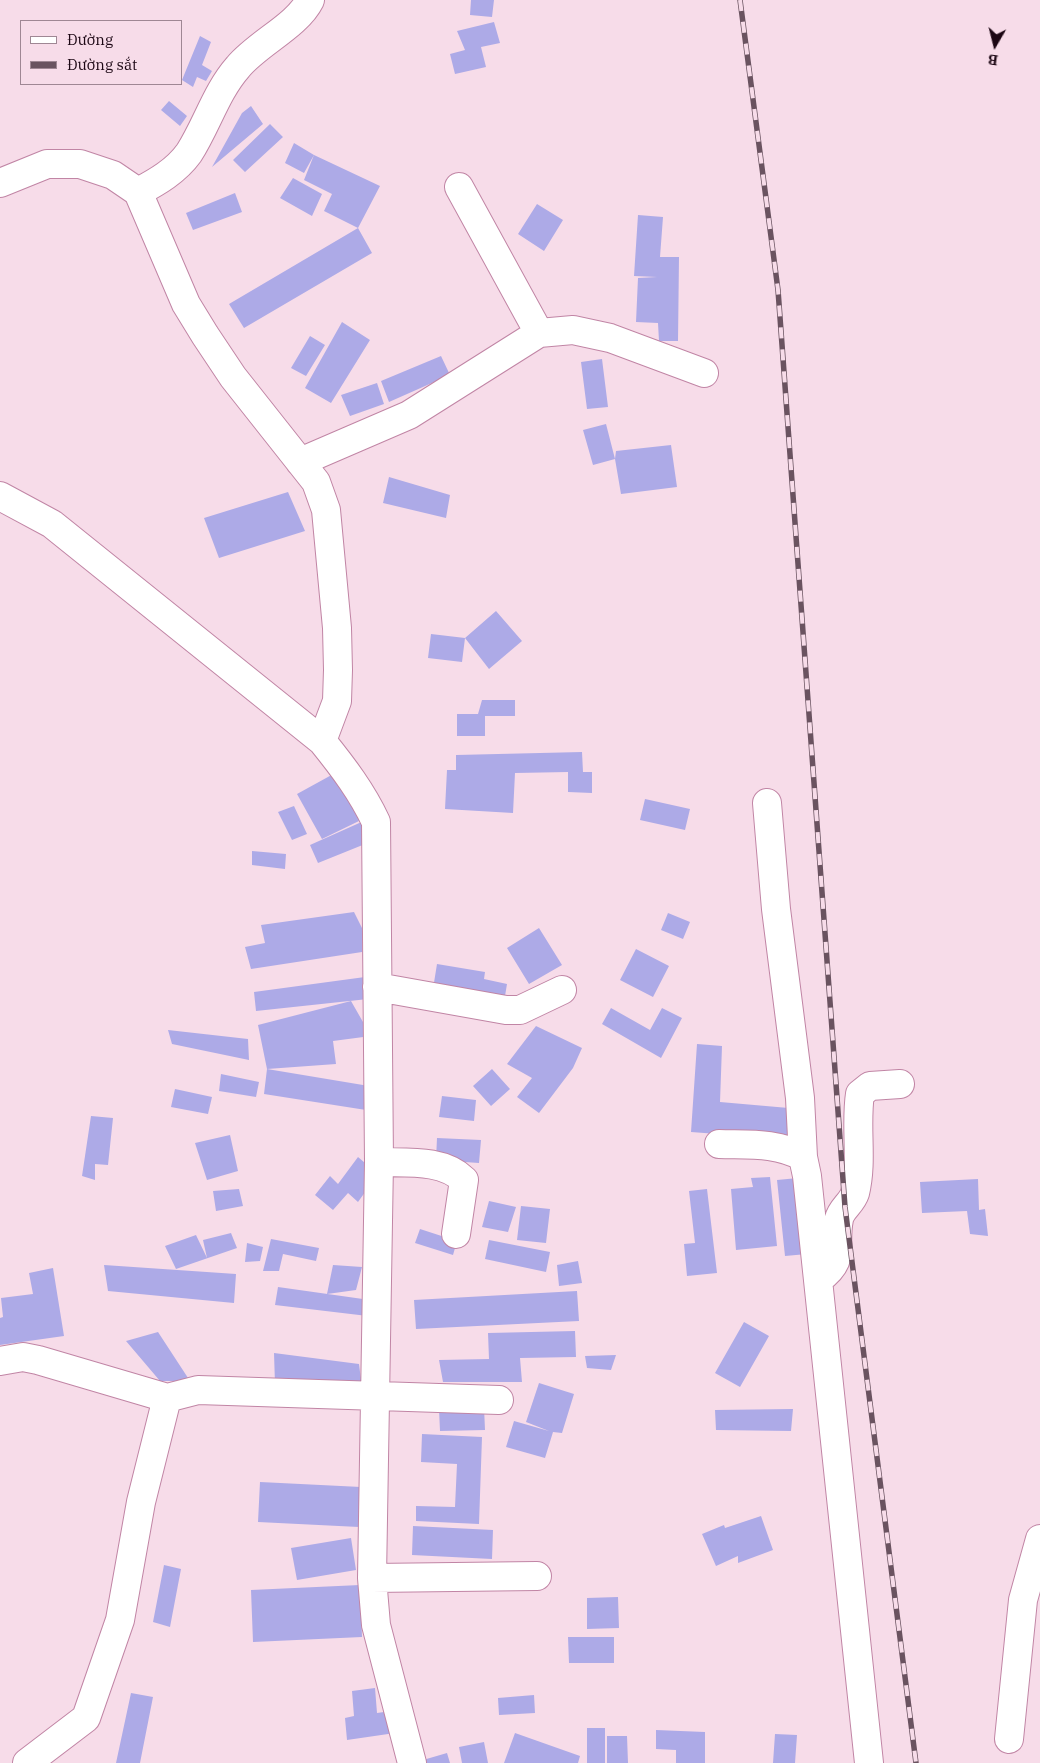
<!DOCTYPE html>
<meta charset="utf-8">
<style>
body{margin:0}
#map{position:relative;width:1040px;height:1763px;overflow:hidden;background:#f7dce9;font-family:"IBM Plex Serif",serif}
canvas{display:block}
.legend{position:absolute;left:20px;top:20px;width:162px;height:65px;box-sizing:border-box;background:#f7dce9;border:1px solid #9f8794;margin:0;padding:6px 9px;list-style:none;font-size:15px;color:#1c0714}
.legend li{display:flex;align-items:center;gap:10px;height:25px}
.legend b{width:25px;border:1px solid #9f8794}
.north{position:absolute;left:970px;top:20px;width:50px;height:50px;-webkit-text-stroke:4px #f7dce9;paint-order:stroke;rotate:188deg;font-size:14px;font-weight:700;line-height:20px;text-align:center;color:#1c0714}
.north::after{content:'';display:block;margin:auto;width:18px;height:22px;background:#1c0714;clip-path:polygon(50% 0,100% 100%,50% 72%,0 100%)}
</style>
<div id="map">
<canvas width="1040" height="1763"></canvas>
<ul class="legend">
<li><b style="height:6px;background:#fff"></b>Đường</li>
<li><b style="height:6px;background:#6a5360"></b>Đường sắt</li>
</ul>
<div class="north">B</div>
</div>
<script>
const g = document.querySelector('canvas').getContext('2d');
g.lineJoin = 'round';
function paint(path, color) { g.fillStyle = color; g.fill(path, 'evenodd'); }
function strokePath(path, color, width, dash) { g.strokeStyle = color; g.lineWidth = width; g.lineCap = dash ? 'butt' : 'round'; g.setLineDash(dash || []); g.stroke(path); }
paint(new Path2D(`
 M471,0h23l-2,17 -22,-2z
 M494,22l6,21 -19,4 5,20 -31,7 -5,-20 15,-4 -8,-19z
 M200,36l11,6 -9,23 10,6 -6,10 -9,-4 -4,10 -11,-7z
 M169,101l18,15 -7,10 -19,-16z
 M251,106l12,18 -51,43 30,-54z
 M270,124l13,13 -38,35 -12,-12z
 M294,143l20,12 -10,18 -19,-10z
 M314,155l66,31 -22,42 -34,-17 8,-17 -28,-14z
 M293,178l29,16 -10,22 -32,-18z
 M235,193l7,19 -49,18 -7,-17z
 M537,204l26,16 -19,31 -26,-17z
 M638,215l25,2 -3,40h19l-1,84h-19l-1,-18 -22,-1 2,-44 19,-1 -23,-1z
 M358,228l14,25 -128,75 -15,-24z
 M342,322l28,18 -39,63 -26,-15z
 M310,336l15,9 -19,31 -15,-8z
 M441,356l9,19 -61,27 -8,-21z
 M602,359l6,48 -21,2 -6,-47z
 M377,383l7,21 -34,12 -9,-21z
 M606,424l9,35 -22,6 -10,-35z
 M671,445l6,42 -56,7 -6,-35 1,-8z
 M389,477l61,18 -4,23 -63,-15z
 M288,492l17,39 -86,27 -15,-40z
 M496,611l26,30 -33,28 -24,-31z
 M431,634l34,4 -3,24 -34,-4z
 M482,700h33v16h-30v20h-28v-22h21z
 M582,752l1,20h9v21l-24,-1v-20l-53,1 -2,40 -68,-4 2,-39h9v-15z
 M337,772l10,16 12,33 -37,18 -25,-45z
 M645,799l45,10 -5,21 -45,-10z
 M294,806l13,28 -15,6 -14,-28z
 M366,820l9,20 -57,23 -8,-18z
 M252,851l34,3 -1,15 -33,-4z
 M354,912l8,16v24l-111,17 -6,-22 20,-4 -4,-18z
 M668,913l22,9 -7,17 -22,-9z
 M539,928l23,37 -33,19 -22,-36z
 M636,949l33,17 -16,31 -33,-17z
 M437,964l48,8 -1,7 23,5 -4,24 -71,-13z
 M365,977l3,22 -112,12 -2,-19z
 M351,1001l20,35 -38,5 3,23 -69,5 102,17 -3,24 -102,-16 3,-25 -9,-44z
 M611,1008l39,22 12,-22 20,10 -21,40 -59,-34z
 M536,1026l46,22 -9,20 -34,45 -22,-16 15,-19 -25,-14z
 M168,1030l80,9 1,21 -77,-16z
 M697,1044l25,2 -2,56 80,7 -3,31 -106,-8z
 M492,1069l18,20 -19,17 -18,-20z
 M221,1074l38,8 -3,15 -37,-6z
 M175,1089l37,8 -4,17 -37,-7z
 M442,1096l34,4 -2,21 -35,-4z
 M91,1116l22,2 -5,47 -13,-1v16l-13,-4z
 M230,1135l8,36 -31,9 -12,-37z
 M437,1138l44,2 -2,23 -43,-3z
 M358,1157l20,17 -20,28 -10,-9 -15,17 -18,-15 15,-19 8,8z
 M770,1177l7,69 -41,4 -5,-61 22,-2 -2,-9z
 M798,1178l9,76 -22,2 -8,-76z
 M978,1179l1,31 6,-1 3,27 -18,-2 -3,-23 -45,2 -2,-31z
 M239,1189l4,17 -27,5 -3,-20z
 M707,1189l10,84 -30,3 -3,-32 11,-1 -6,-52z
 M489,1201l27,6 -8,25 -26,-5z
 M521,1206l29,3 -4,34 -29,-3z
 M420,1229l37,12 -4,14 -38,-12z
 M231,1233l6,15 -61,21 -11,-23 31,-11 11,23 -4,-18z
 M271,1239l48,9 -3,13 -33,-7 -4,17h-16z
 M489,1240l61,12 -4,20 -61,-13z
 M247,1243l16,4 -3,14 -15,1z
 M578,1261l4,22 -23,3 -2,-21z
 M104,1265l132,9 -2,29 -126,-12z
 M333,1265l29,2 -6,23 -29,4z
 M53,1268l11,68 -64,9v-27l3,-1 -2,-19 32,-4 -4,-21z
 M278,1287l99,14 -1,16 -101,-12z
 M577,1291l2,30 -163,8 -2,-29z
 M744,1322l25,14 -29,51 -25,-14z
 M575,1331l1,26 -56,1 2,24h-79l-4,-22 50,-1 -1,-26z
 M158,1332l32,49h-30l-34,-40z
 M274,1353l85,11 3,24 -87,-4z
 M616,1355l-5,15 -24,-2 -2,-12z
 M539,1383l35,11 -12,39 -9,-1 -8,26 -39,-11 8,-26 35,10 -23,-9z
 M484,1407l1,23 -45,1 -1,-22z
 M793,1409l-2,22 -75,-1 -1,-20z
 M422,1434l60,3 -3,87 -63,-3v-15l39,1 2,-43 -36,-2z
 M260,1482l101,5 -2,40 -101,-5z
 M761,1516l12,34 -35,13v-7l-22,10 -14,-32 22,-9 1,3z
 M413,1526l80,4 -1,29 -80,-4z
 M351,1538l5,32 -59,10 -6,-32z
 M164,1565l17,4 -11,58 -17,-5z
 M360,1585l2,52 -109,5 -2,-52z
 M618,1597l1,31 -32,1v-31z
 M568,1637h46v26h-45z
 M375,1688l2,25 14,-2 4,22 -48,7 -2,-22 9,-2 -2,-25z
 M131,1693l22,4 -13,66h-24z
 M534,1695l1,18 -36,2 -1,-17z
 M587,1728h18v35h-18z
 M656,1730l49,2v31h-29v-13l-20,-1z
 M515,1733l65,23 -2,7h-74z
 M775,1734l22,1 -2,28h-22z
 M607,1736h20l1,27h-21z
 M484,1742l4,21h-26l-3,-16z
 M447,1753l3,10h-26l-1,-3z`), '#adaae7');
const minor = new Path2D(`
 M0,183l47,-19h33l33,11 25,17 48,112 19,31 28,42 83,105 10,28 11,118 1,42 -1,31 -15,40
 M459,187l80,146
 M138,192c19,-10 38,-21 51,-39 18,-28 27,-61 49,-86 20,-24 59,-41 72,-67
 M300,462l109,-47 130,-82 34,-3 37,8 94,35
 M0,496l52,28 270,217c21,26 40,51 54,81l3,340 -7,416 4,47 36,138
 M767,803l9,106 24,189 3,59
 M377,987l129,23h14l42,-20
 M719,1144c28,1 58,-2 84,13l4,19 62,587
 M379,1162c28,1 64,-3 85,18l-8,54
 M818,1280c29,-21 15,-31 21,-61 2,-10 13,-16 16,-26 8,-32 0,-67 5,-99l10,-8 30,-2
 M0,1361l23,-4 15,3 129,38 31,-8 301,10
 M372,1578l165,-2
 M1009,1739l14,-139 17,-61
 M27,1763l59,-45 34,-98 21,-118 26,-104`);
strokePath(minor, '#c185a5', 30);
strokePath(minor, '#fff', 28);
const rail = new Path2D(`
 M740,0l38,290 67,917 71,556`);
strokePath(rail, '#6a5360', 5.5);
strokePath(rail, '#f7dce9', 4, [11]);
</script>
